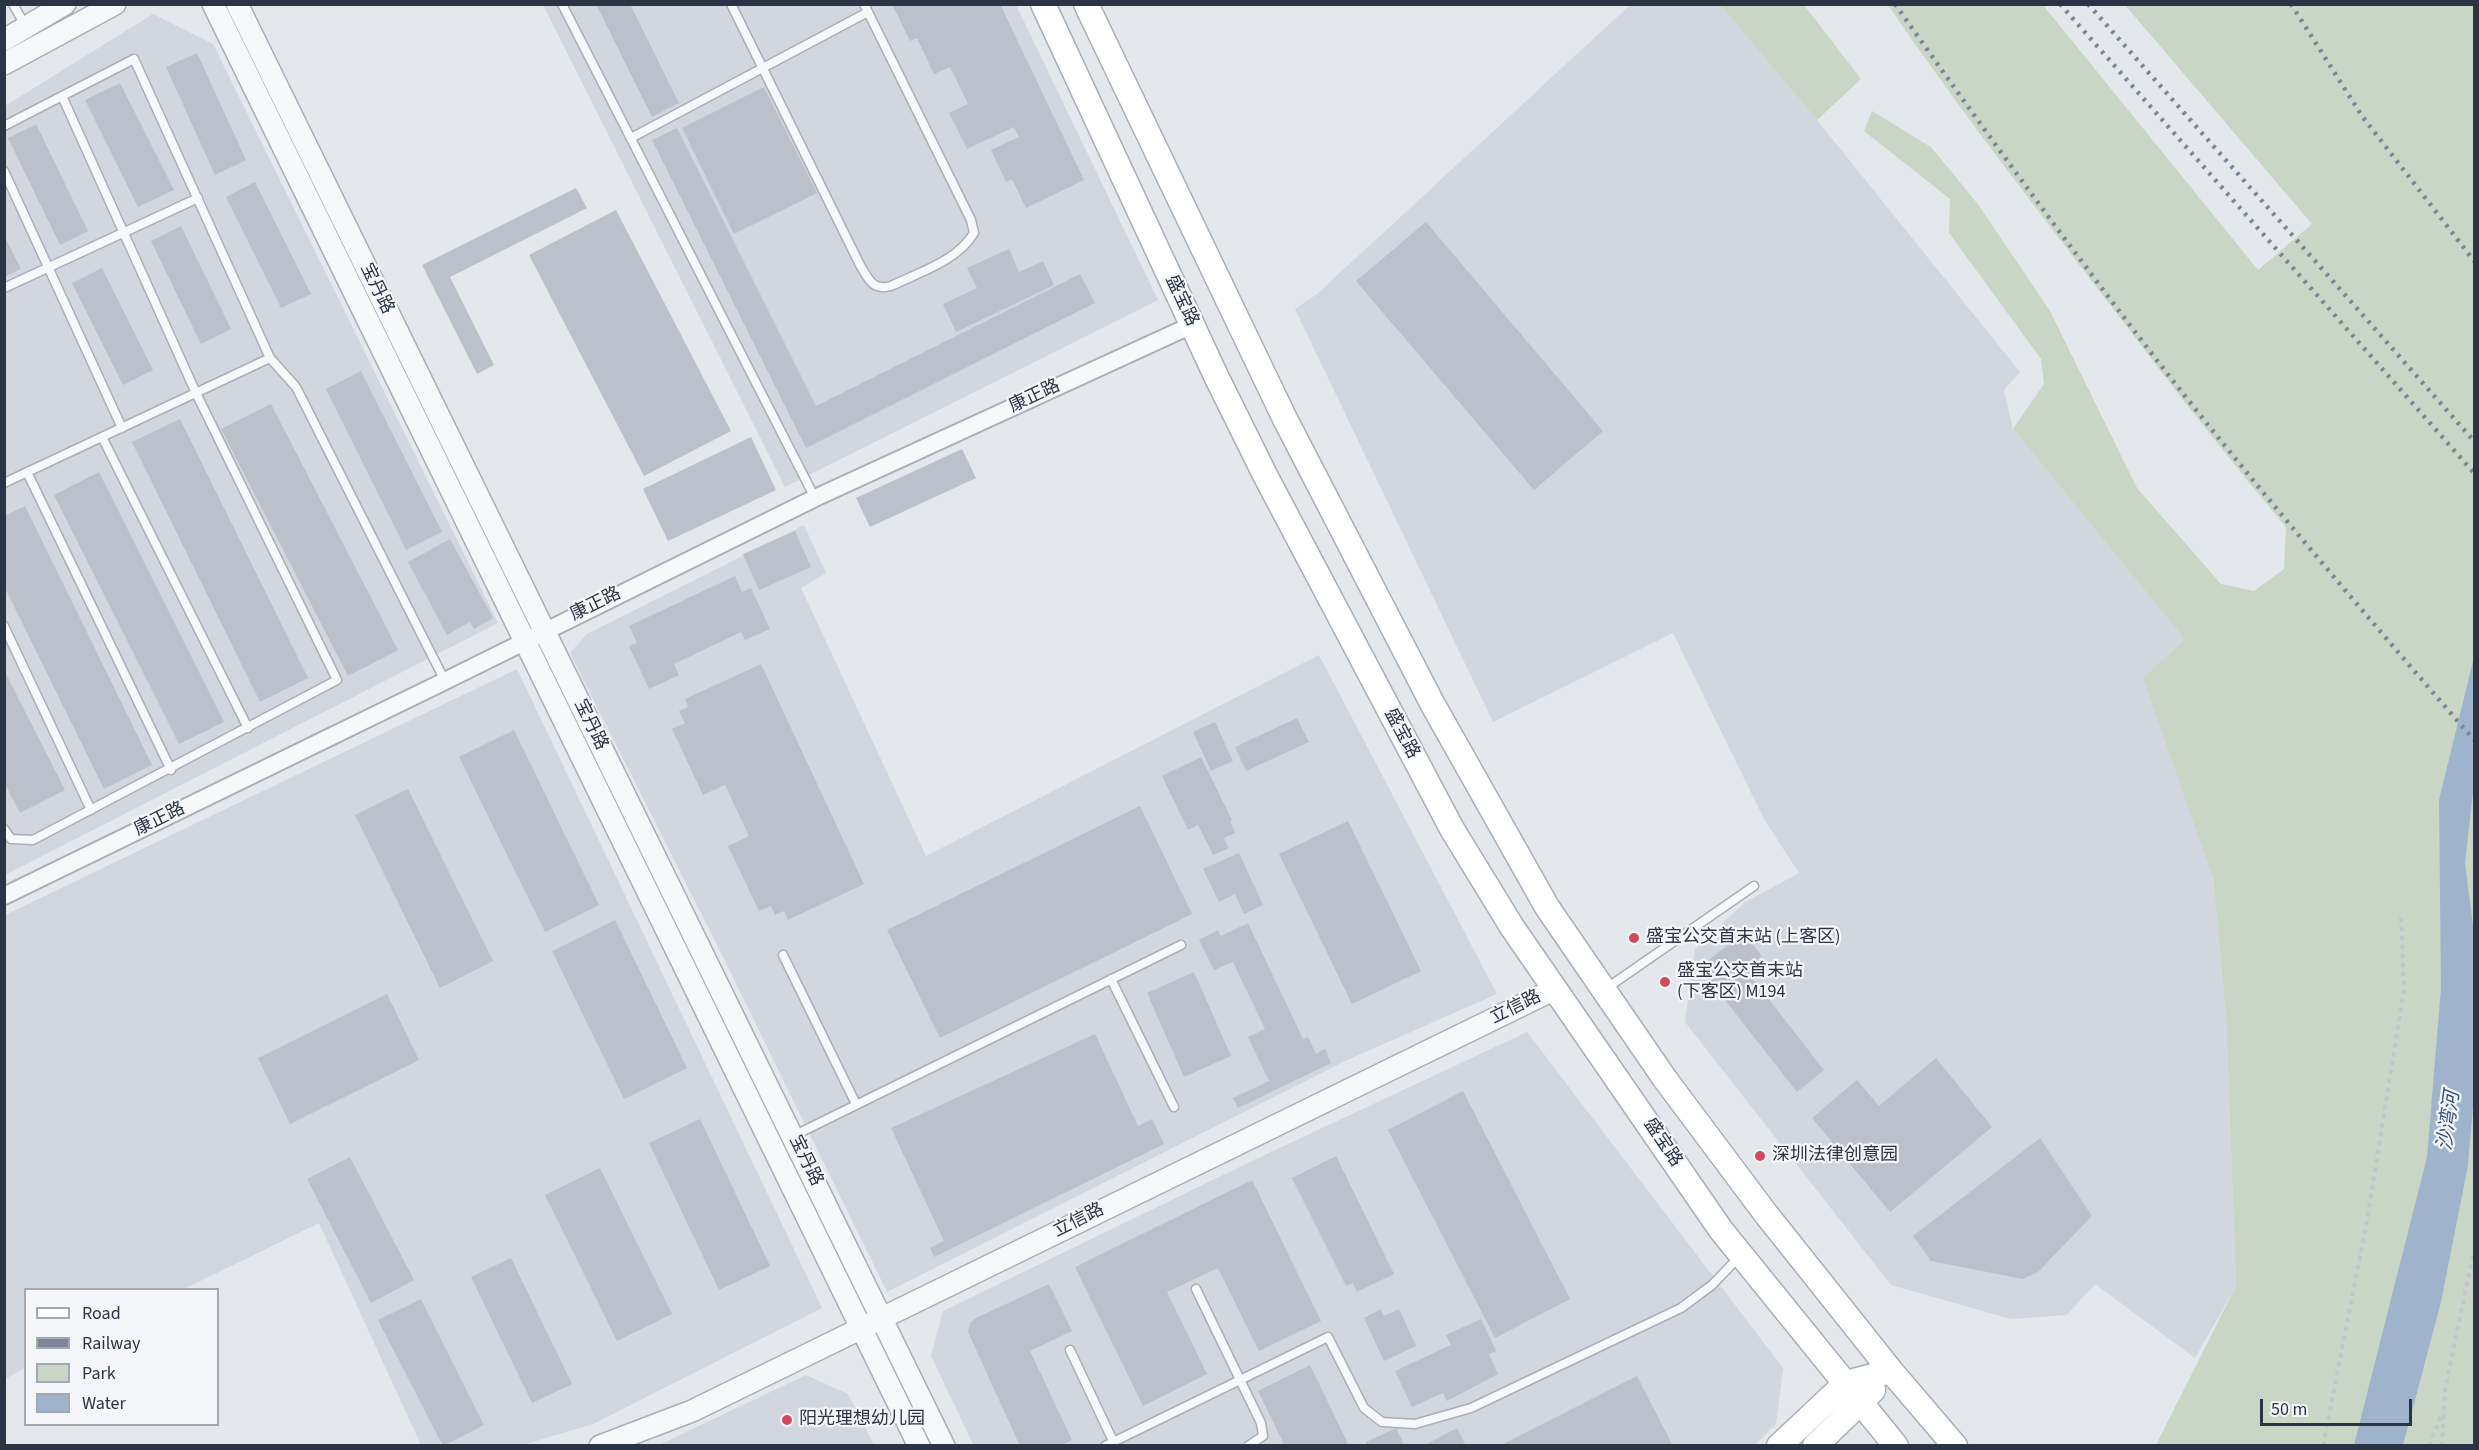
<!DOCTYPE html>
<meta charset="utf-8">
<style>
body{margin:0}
#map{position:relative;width:2479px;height:1450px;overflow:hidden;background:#e4e7ec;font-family:"Source Sans 3",sans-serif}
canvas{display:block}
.frame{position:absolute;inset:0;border:6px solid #2b3445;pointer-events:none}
.legend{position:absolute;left:24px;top:1288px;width:195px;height:138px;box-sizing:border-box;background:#f4f6f9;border:2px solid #a4a8b1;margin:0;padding:8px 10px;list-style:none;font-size:18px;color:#2b3445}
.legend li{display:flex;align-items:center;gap:12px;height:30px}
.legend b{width:30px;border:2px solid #a4a8b1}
.scale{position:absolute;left:2260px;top:1399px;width:152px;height:27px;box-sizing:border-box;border:3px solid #2b3445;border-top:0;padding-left:8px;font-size:18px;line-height:21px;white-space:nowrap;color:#2b3445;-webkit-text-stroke:4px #f4f6f9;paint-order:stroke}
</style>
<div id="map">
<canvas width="2479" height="1450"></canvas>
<div class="frame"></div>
<ul class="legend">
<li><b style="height:8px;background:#fff"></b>Road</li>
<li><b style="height:8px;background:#7d8696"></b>Railway</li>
<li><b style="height:16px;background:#c9d6c5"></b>Park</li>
<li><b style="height:16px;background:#9fb4cc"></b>Water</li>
</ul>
<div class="scale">50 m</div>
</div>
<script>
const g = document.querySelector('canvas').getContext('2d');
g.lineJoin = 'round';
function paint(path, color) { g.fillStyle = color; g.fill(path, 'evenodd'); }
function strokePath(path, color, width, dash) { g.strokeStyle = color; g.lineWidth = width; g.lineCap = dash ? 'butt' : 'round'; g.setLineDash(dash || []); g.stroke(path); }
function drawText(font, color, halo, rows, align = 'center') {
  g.font = font + ' "Source Sans 3","Noto Sans SC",sans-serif'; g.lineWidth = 4.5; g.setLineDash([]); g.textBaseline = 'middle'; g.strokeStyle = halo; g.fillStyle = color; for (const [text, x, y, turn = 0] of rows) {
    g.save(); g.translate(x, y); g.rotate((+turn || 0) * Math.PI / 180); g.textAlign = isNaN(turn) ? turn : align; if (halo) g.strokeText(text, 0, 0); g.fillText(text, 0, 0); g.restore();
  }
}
paint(new Path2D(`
 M543,5h473l142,295 -373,187z
 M1630,5h90l97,115 203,252 -16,18 9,39 172,211 -21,58 49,180 13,139 10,269 -41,72 -100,-74 -28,31 -56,4 -120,-34 -206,-263 10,-73 49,-46 55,-30 -35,-54 -91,-186 -180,89 -198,-413 22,-15z
 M153,14l60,30 285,579 -493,252v-769z
 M804,525l22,48 -25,15 125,268 393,-201 178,339 -152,67 -458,231 -160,-327 -157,-312 17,-19z
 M517,669l305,639 -229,116 -70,21h-102l-102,-222 -135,66 -158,1 -1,78 -20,11v-464z
 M1527,1032l256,336 -7,56 -21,21 -781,1 -43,-90 12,-45 311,-151z
 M806,1375l42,19 26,51h-215z`), '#d2d6de');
paint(new Path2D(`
 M1720,5h84l57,74 -44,41z
 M1888,5h155l215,265 54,-46 -187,-219h349v1440h-318l80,-159 -10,-269 -13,-139 -70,-200 42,-38 -172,-211 31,-45 -3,-25 -92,-126 1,-34 -86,-68 8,-20 59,36 46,56 73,108 87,177 84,96 33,7 30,-22 2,-42c-70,-83 -136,-170 -202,-256 -67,-88 -134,-175 -196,-266z`), '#c9d6c5');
paint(new Path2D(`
 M2474,657v126l-9,80 9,70v162l-6,70 -27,137 -38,143h-49l73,-288 14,-169 -2,-188z`), '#9fb4cc');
paint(new Path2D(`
 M596,4h34l49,99 -27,14z
 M892,4h108l84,176 -58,28 -14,-29 -6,3 -15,-32 28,-13 -5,-10 -47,22 -18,-36 19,-9 -18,-37 -16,7 -17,-36 -7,3z
 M197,53l49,107 -31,15 -49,-108z
 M120,83l54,107 -36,17 -53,-107z
 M764,87l53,106 -83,41 -52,-106z
 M36,124l52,107 -28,14 -52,-107z
 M677,128l139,278 264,-132 15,29 -289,145 -154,-308z
 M255,182l56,112 -30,14 -55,-111z
 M576,188l11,20 -137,69 44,88 -17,9 -55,-109z
 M616,210l115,221 -87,45 -115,-221z
 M1426,222l177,209 -69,59 -178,-209z
 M181,226l50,103 -30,15 -50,-103z
 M4,235l17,34 -17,8z
 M1009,249l10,23 24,-11 11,24 -98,47 -13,-28 34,-16 -10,-20z
 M102,268l51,102 -30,15 -51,-102z
 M361,371l81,161 -36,18 -80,-161z
 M271,404l127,246 -50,26 -127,-247z
 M180,419l128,259 -48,24 -128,-260z
 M751,437l25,53 -108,51 -25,-52z
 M962,449l14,29 -106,49 -14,-29z
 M99,472l125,250 -45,22 -125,-249z
 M25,506l127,259 -48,24 -100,-203v-70z
 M795,531l16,36 -52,23 -16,-36z
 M450,539l43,79 -19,11 -4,-7 -23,13 -39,-73z
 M735,576l7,16 9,-4 19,41 -25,11 -4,-8 -67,32 5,11 -30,14 -20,-43 8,-3 -8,-17z
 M761,664l103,220 -76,36 -4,-9 -9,4 -4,-9 -12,5 -31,-65 21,-10 -24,-51 -22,10 -31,-66 13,-6 -6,-12 9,-4 -3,-8z
 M4,670l61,120 -45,23 -16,-31z
 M1297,718l12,24 -63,29 -11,-24z
 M1215,722l18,39 -22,10 -18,-39z
 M514,730l85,175 -54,27 -86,-175z
 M1201,757l31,63 -2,1 5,12 -11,5 5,10 -16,7 -15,-30 -10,5 -26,-54z
 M408,789l85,172 -53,27 -85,-173z
 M1140,806l52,108 -252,124 -53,-108z
 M1348,821l73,150 -69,33 -73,-150z
 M1239,853l24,52 -19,9 -9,-20 -16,8 -16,-33z
 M615,920l72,148 -63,31 -72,-148z
 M1248,923l55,116 5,-2 8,17 9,-5 6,14 -93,45 -5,-10 36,-17 -21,-44 17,-8 -32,-67 -19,8 -15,-30 19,-10 3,6z
 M1744,933l18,23 -17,13 79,101 -27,22 -98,-125z
 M1194,972l37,84 -47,21 -37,-84z
 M387,994l32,66 -129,64 -32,-66z
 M1095,1034l43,92 14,-7 12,25 -230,113 -4,-9 14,-7 -53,-113z
 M1936,1058l56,69 -102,85 -78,-94 45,-38 22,26z
 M1463,1091l107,208 -75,39 -107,-208z
 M700,1119l70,147 -51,24 -70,-147z
 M2040,1138l52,78 -54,56 -15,7 -92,-18 -18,-25z
 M1336,1156l58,118 -37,18 -4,-9 -7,3 -54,-108z
 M350,1157l64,123 -43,23 -64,-124z
 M600,1168l72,146 -55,27 -72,-146z
 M1252,1180l69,141 -62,30 -41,-83 -51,24 40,82 -64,32 -68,-139z
 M511,1258l61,126 -40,19 -61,-126z
 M1049,1284l23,47 -42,20 42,89 -11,6h-41l-52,-114 2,-9 6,-5z
 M421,1299l63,126 -41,21 -65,-126z
 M1381,1309l3,7 15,-7 17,37 -32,15 -20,-43z
 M1481,1319l15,32 -7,3 9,20 -51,27 -4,-8 -31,14 -17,-36 56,-26 -5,-10z
 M1310,1365l39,81h-64l-27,-55z
 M1637,1376l36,70h-167l-1,-3z
 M1396,1428l9,18h-37l-2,-4z
 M1457,1428l9,18h-43z`), '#bbc0ca');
const service = new Path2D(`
 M13,4l13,23
 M562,4l253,494
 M731,4l129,261c9,15 13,26 31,21 29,-14 66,-25 83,-53l-3,-13 -107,-216
 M4,126l130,-67 136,299 -266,125
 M631,138l237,-126
 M4,171l118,257
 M4,288l194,-90
 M270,358l26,29 149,294
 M102,437l146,291
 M27,472l144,298
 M4,626l87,184
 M4,829l7,10 22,1 304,-160 -141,-287 -134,-297
 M783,955l73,149
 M1111,979l63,128
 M1604,990l150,-104
 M793,1136l388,-191
 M1196,1289l65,134 2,13 -15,10
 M1070,1350l43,91
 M1105,1446l223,-109 36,71 18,14 33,2 56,-16 210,-100 31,-23 28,-29`);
const minor = new Path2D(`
 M4,896l441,-215 370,-183 377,-173`);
const tertiary = new Path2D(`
 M213,4l706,1442
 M237,4l707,1442
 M4,40l61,-36
 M4,64l111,-60
 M600,1446l92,-35 863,-422`);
const secondary = new Path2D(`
 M1043,4l173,372 49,99 187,354 60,98 209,303 175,216
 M1086,4l199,415 147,284 115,204 118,172 101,135 125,157 64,75
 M1779,1446l67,-63 45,-12
 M1815,1446l58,-56`);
strokePath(service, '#a9aeb7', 11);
strokePath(minor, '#a9aeb7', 20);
strokePath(tertiary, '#a9aeb7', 24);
strokePath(secondary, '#a9aeb7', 27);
strokePath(new Path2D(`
 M2323,1446l44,-225 37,-232 -3,-73
 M2429,1446l14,-34
 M2442,1446l3,-56 29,-140`), '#c2c5cb', 4, [4.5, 4.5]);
strokePath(service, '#f7f8fa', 8);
strokePath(minor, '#f7f8fa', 16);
strokePath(tertiary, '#f7f8fa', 21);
strokePath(secondary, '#fff', 24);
strokePath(new Path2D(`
 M1895,4c88,125 178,248 271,368 99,126 204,248 308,368
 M2060,4l414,469
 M2088,4l386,437
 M2291,4l71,112 112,145`), '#7d8696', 4.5, [3, 6]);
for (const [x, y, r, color] of [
 [1634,938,6,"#d1495b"],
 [1665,982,6,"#d1495b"],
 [1760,1156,6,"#d1495b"],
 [787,1420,6,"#d1495b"]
]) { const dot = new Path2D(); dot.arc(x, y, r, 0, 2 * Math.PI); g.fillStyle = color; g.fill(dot); strokePath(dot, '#f4f6f9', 2); }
drawText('18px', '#2b3445', '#f4f6f9', [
 ["宝丹路",376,289,64],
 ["盛宝路",1181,301,65],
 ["康正路",1035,397,-25],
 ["康正路",596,605,-26],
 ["宝丹路",590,725,64],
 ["盛宝路",1401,734,62],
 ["康正路",160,820,-26],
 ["立信路",1516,1008,-26],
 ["盛宝路",1662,1143,56],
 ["宝丹路",805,1161,64],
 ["立信路",1079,1221,-26]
]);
drawText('18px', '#2b3445', '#f4f6f9', [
 ["盛宝公交首末站 (上客区)",1646,938],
 ["盛宝公交首末站",1677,972],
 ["(下客区) M194",1677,993],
 ["深圳法律创意园",1772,1156],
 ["阳光理想幼儿园",799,1420]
], 'left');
drawText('italic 20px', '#34527a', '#f4f6f9', [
 ["沙湾河",2450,1121,-82]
]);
</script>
